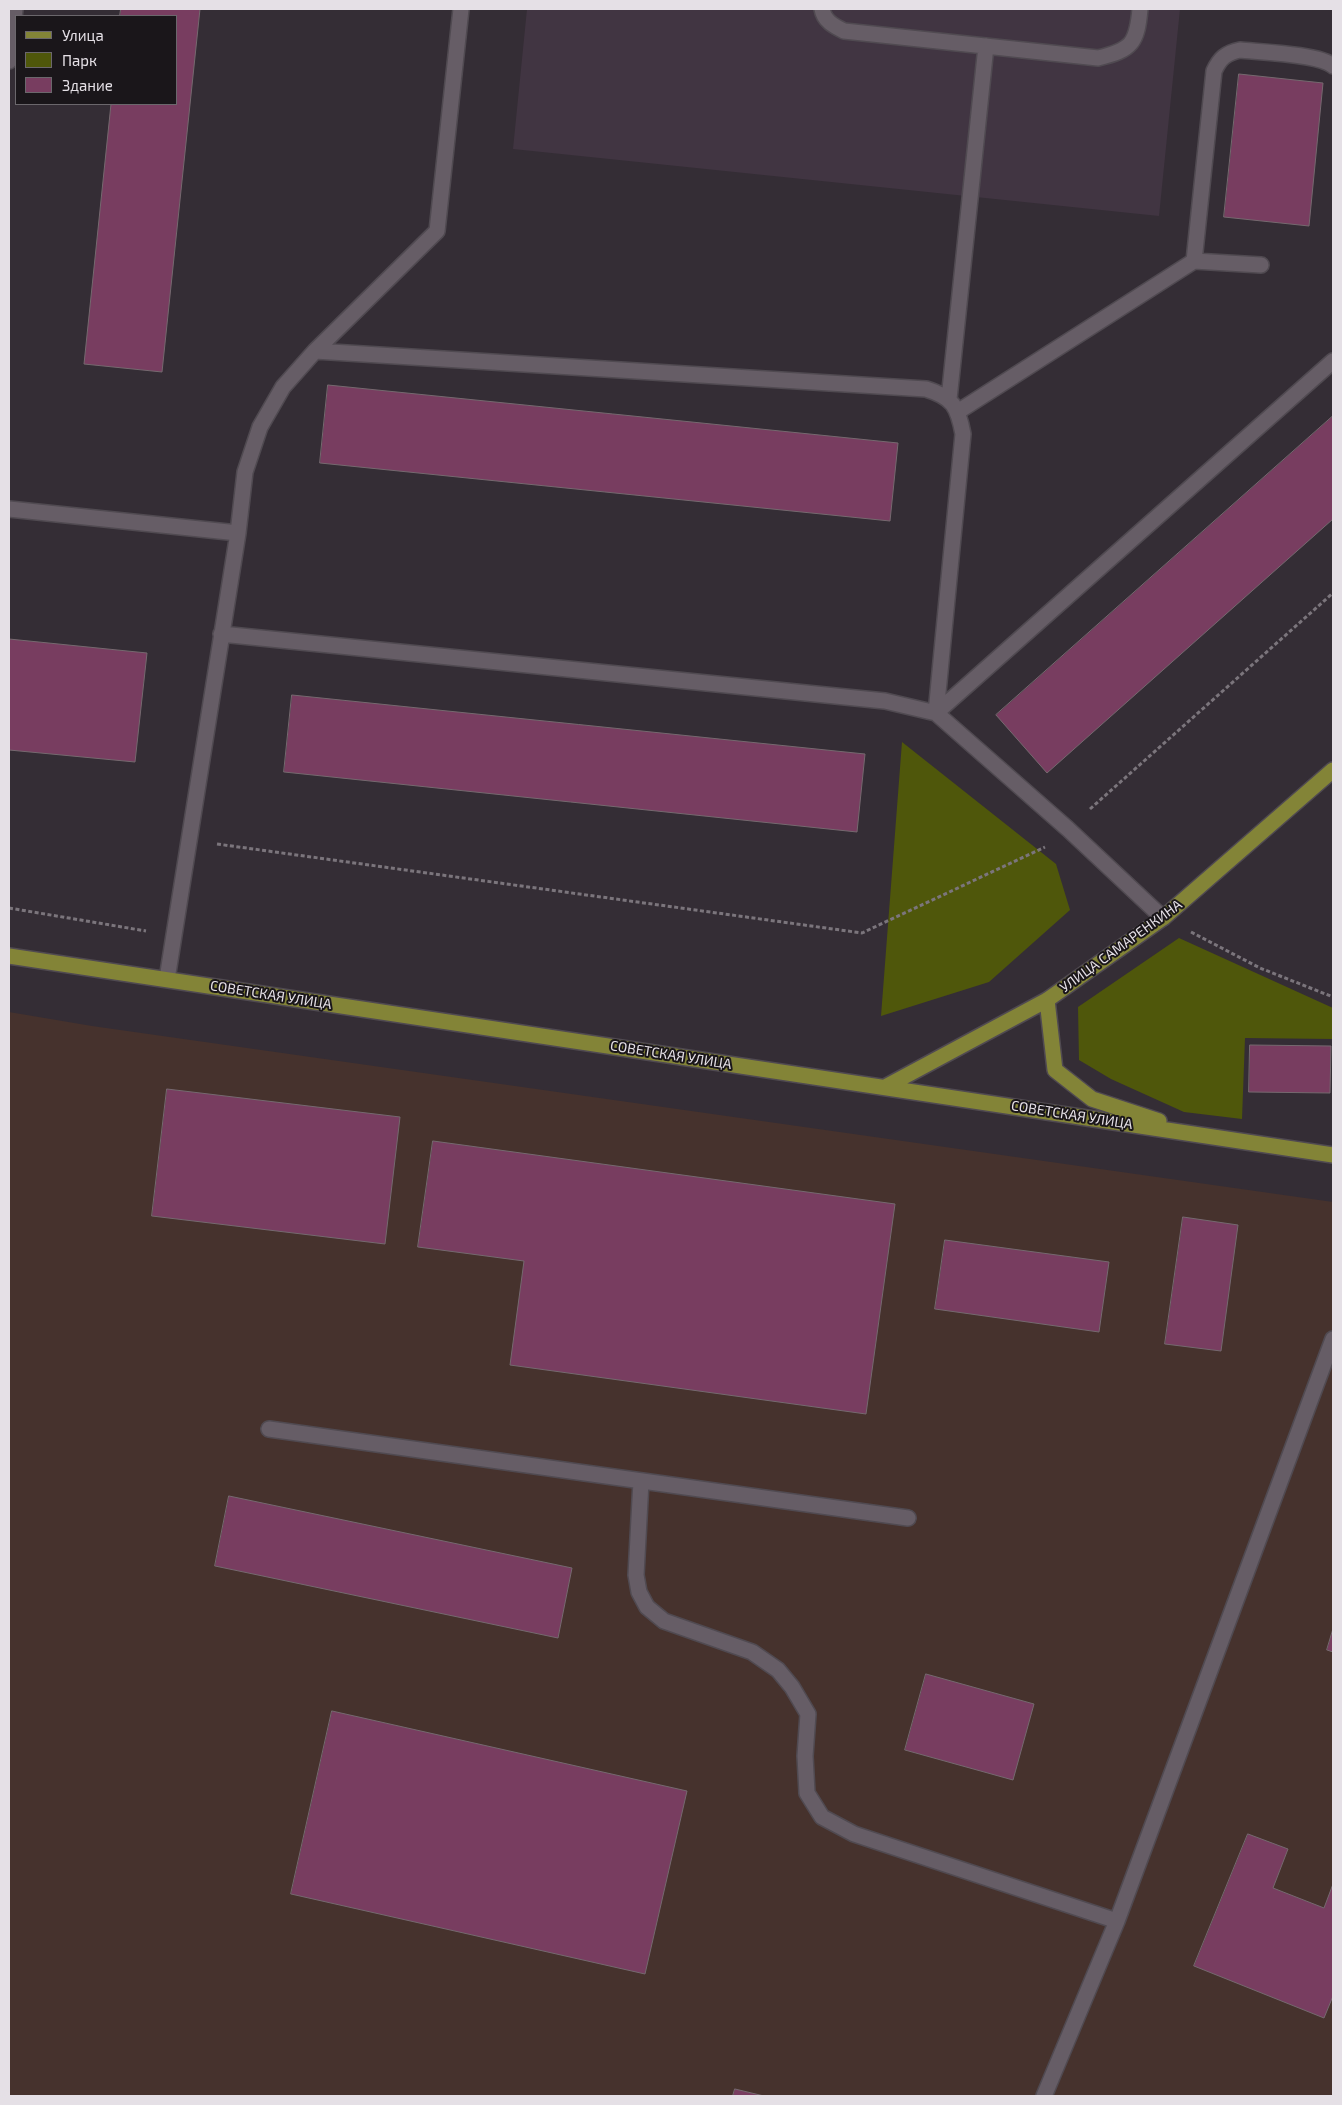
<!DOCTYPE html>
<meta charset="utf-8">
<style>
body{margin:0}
#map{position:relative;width:1342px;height:2105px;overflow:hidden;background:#342d35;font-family:"Exo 2",sans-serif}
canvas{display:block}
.frame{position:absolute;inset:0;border:10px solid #e5e0e6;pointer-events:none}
.legend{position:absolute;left:15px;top:15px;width:162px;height:90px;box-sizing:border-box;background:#1a161a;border:1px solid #6b676c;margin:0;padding:6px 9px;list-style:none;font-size:15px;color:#e5e0e6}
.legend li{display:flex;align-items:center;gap:10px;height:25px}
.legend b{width:25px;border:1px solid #6b676c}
</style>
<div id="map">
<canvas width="1342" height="2105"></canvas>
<div class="frame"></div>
<ul class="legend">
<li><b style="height:6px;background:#838437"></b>Улица</li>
<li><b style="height:14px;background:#4f570b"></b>Парк</li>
<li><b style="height:14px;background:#783d60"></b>Здание</li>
</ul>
</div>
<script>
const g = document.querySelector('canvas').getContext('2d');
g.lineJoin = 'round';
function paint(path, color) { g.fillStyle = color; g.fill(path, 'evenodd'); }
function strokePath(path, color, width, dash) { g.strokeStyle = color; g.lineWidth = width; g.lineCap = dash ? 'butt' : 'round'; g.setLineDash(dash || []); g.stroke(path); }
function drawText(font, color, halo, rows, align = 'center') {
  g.font = font + ' "Exo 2",sans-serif'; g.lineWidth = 4; g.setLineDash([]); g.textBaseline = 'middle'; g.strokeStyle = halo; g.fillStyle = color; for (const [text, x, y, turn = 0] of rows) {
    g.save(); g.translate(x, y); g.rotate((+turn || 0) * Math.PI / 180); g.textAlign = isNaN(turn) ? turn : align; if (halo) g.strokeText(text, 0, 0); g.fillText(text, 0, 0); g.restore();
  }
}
paint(new Path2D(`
 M527,9h653l-21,207 -646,-67z`), '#413542');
paint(new Path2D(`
 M9,1012l83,14 1241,176v894h-1324z`), '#46322d');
paint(new Path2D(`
 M902,742l154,122 14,46 -81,72 -108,34z
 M1179,938l154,70v31l-88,-1 -3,81 -58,-7 -73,-33 -32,-19 -1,-53z`), '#4f570b');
const building = new Path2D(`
 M121,9h79l-38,363 -78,-8 27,-260h65v-88h-56z
 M1239,74l84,9 -14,143 -85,-9z
 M328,385l570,58 -8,78 -570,-58z
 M1333,416v103l-286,254 -51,-58z
 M9,639l138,14 -12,109 -126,-12z
 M292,695l573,59 -8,78 -573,-60z
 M1250,1045l81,1 -1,47 -81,-1z
 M167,1089l233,28 -15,127 -233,-28z
 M433,1141l462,63 -29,210 -356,-49 14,-104 -106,-14z
 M1183,1217l55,8 -17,126 -56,-7z
 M945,1240l164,22 -10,70 -164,-23z
 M229,1496l343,72 -14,70 -343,-72z
 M1333,1629v23l-6,-2z
 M926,1674l108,30 -21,76 -108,-30z
 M332,1711l355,80 -42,183 -354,-80z
 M1248,1834l40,15 -15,39 51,20 9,-24v112l-9,22 -130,-52z
 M735,2089l29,7h-31z`);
paint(building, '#783d60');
strokePath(building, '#75696f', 1);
const minor = new Path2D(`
 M822,9c2,12 12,17 22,22l254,27c34,-8 39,-15 42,-49
 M9,61l6,-52
 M1194,261l20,-190c6,-13 12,-18 26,-21 19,2 81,4 93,16
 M315,351l611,38c27,8 32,18 37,45l-27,279
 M949,399l37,-353
 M959,411l235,-150 67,4
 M9,509l229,24
 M221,634l664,67 51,12 132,116 95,89
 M936,713l397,-352
 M167,979l71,-446 7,-61 15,-45 23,-40 32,-36 122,-120 24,-222
 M269,1429l639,89
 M641,1481l-5,94 3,17 8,15 17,14 88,31 26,18 14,17 16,27 -3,42 2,37 15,24 32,17 263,87
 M1044,2096l73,-175 216,-582`);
const major = new Path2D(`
 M9,956l1324,199
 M1047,1000l8,70 37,29 67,22
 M885,1087l162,-87 116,-82 170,-148`);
strokePath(minor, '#504a51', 18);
strokePath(major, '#504a51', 18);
strokePath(new Path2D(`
 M1090,809l243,-216
 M217,844l645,89 183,-86
 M9,908l137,23
 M1191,932l69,36 73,29`), '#7b757c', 3, [4, 2.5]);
strokePath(minor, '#665d66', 15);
strokePath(major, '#838437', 15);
drawText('14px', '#e5e0e6', '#1a161a', [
 ["УЛИЦА САМАРЕНКИНА",1121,946,-36],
 ["СОВЕТСКАЯ УЛИЦА",271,995,9],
 ["СОВЕТСКАЯ УЛИЦА",671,1055,9],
 ["СОВЕТСКАЯ УЛИЦА",1072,1115,9]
]);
</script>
